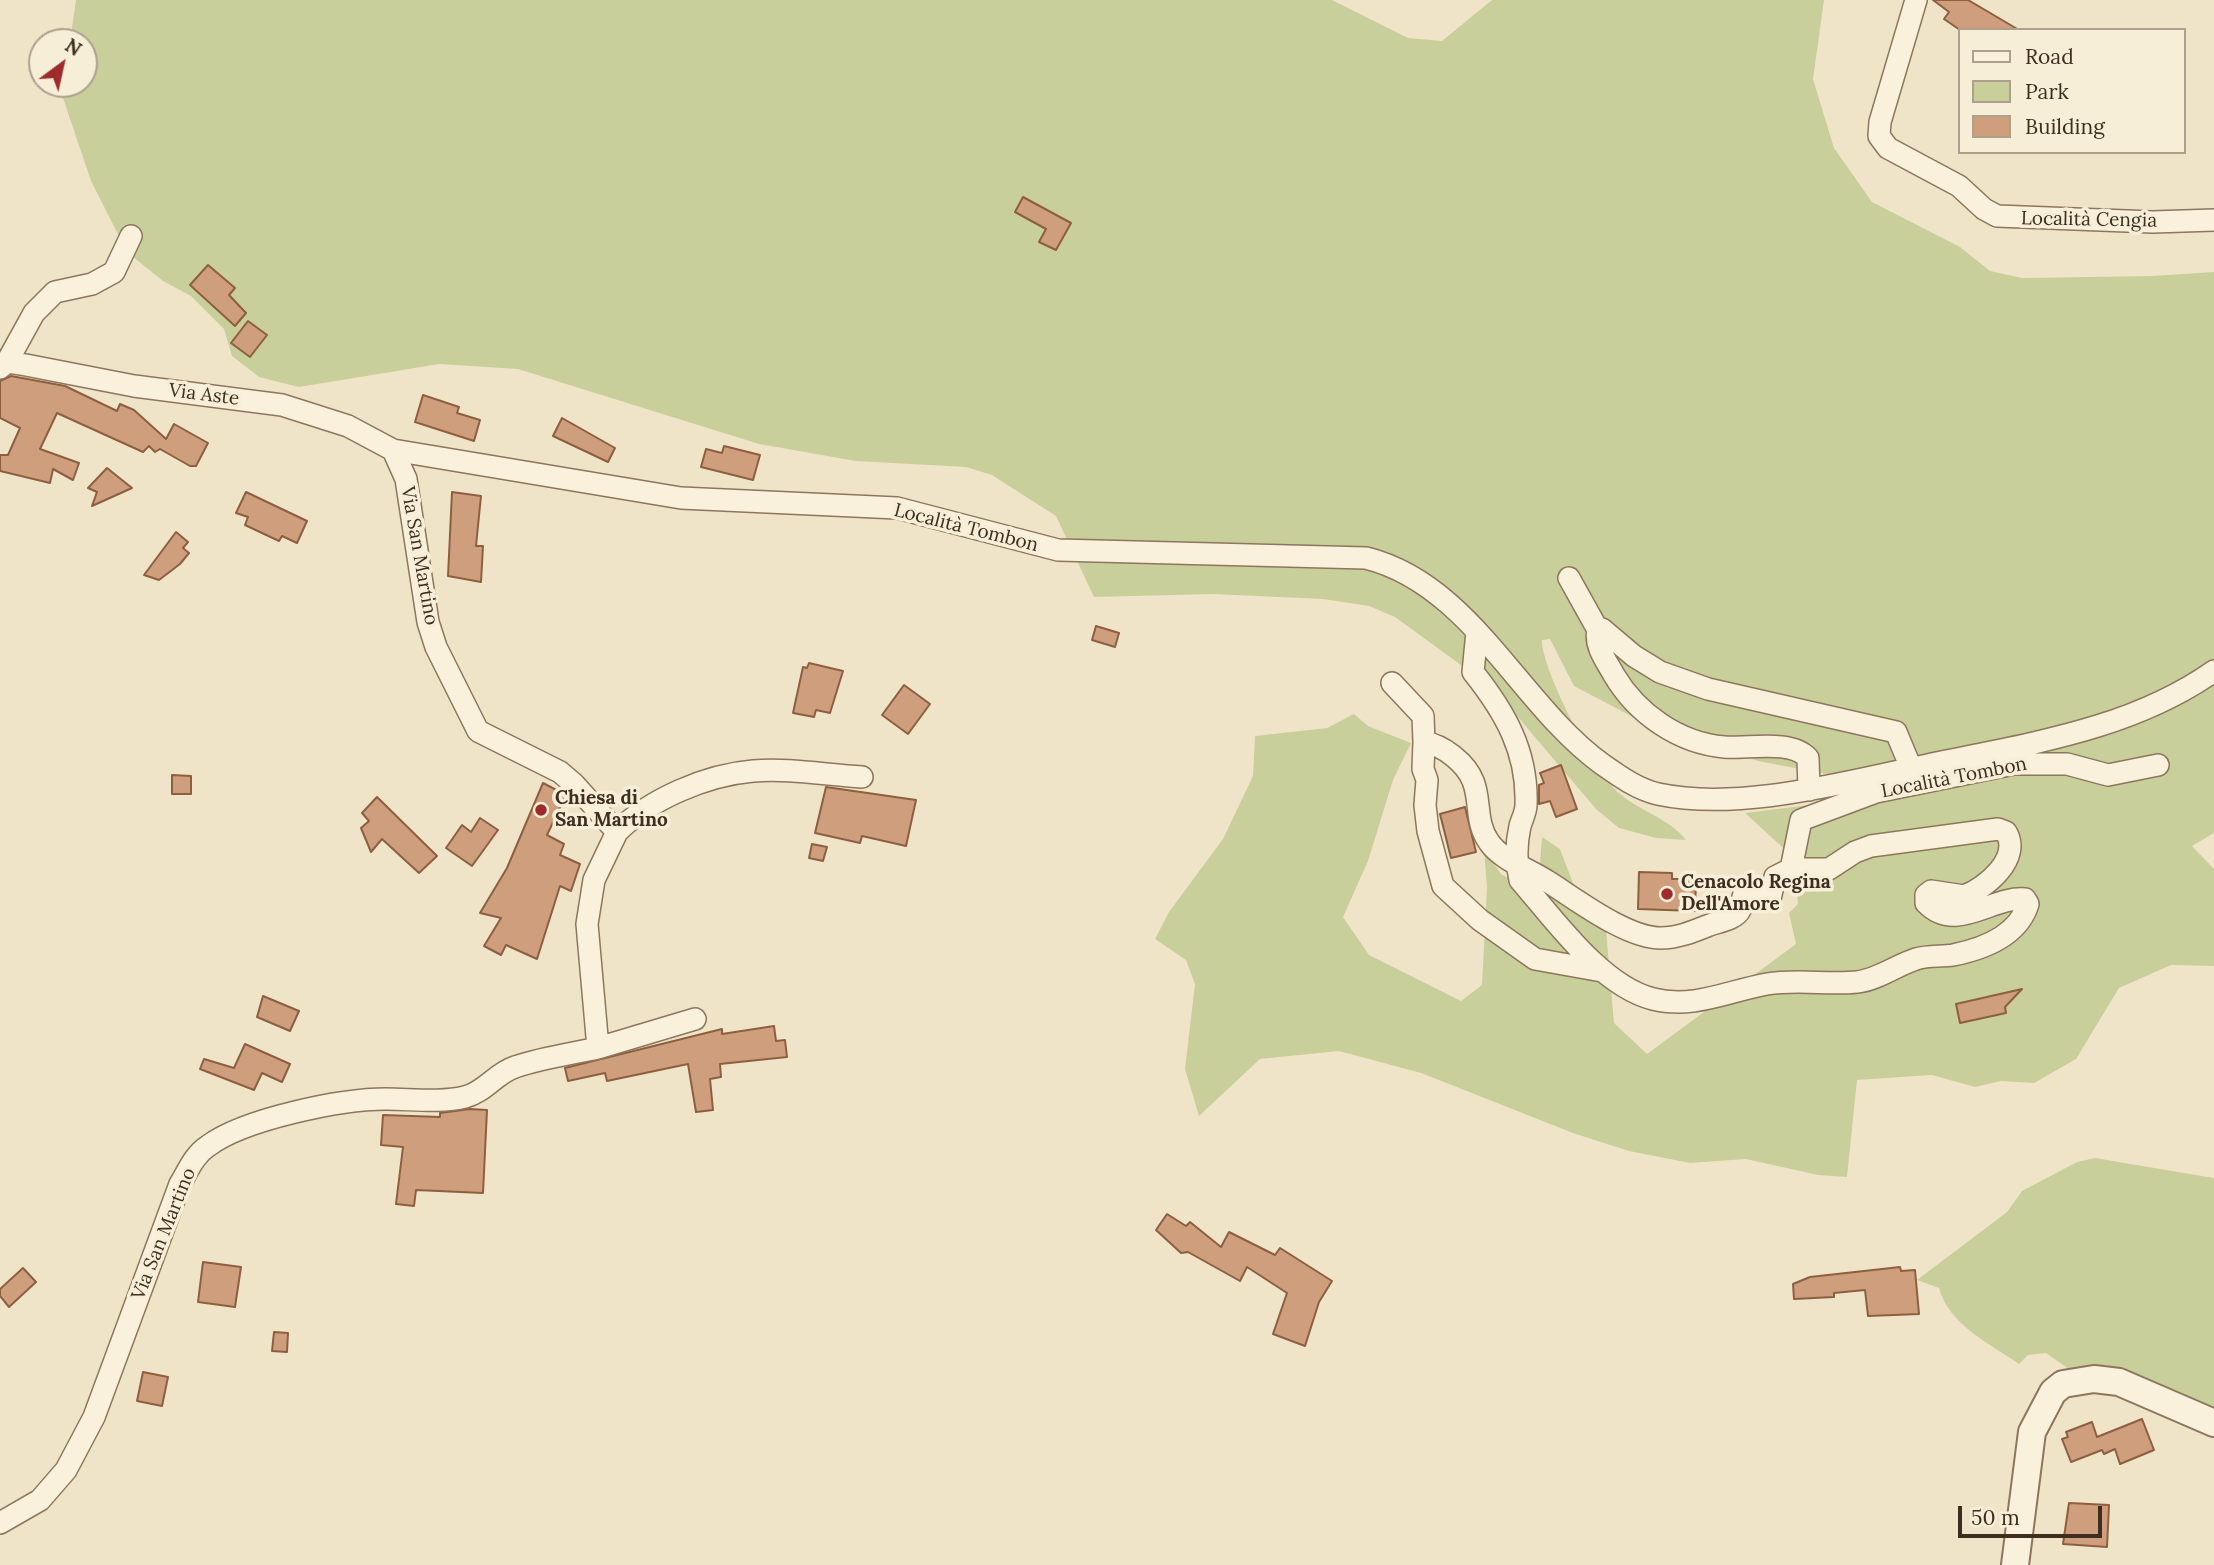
<!DOCTYPE html>
<meta charset="utf-8">
<style>
body{margin:0}
#map{position:relative;width:2214px;height:1565px;overflow:hidden;background:#f0e4c8;font-family:Lora,serif}
canvas{display:block}
.legend{position:absolute;left:1958px;top:28px;width:228px;height:126px;box-sizing:border-box;background:#f7eed8;border:2px solid #ada18e;margin:0;padding:9px 12px;list-style:none;font-size:21px;color:#3d2e20}
.legend li{display:flex;align-items:center;gap:14px;height:35px}
.legend b{width:35px;border:2px solid #ada18e}
.north{position:absolute;left:28px;top:28px;width:70px;height:70px;box-sizing:border-box;background:#f7eed8;border:2px solid #ada18e;border-radius:50%;rotate:33deg;font-size:19px;font-weight:700;line-height:28px;text-align:center;color:#3d2e20}
.north::after{content:'';display:block;margin:auto;width:24px;height:32px;background:#9e2a2b;clip-path:polygon(50% 0,100% 100%,50% 72%,0 100%)}
.scale{position:absolute;left:1958px;top:1506px;width:144px;height:32px;box-sizing:border-box;border:4px solid #3d2e20;border-top:0;padding-left:9px;font-size:21px;line-height:24px;white-space:nowrap;color:#3d2e20;-webkit-text-stroke:5px #f7eed8;paint-order:stroke}
</style>
<div id="map">
<canvas width="2214" height="1565"></canvas>
<ul class="legend">
<li><b style="height:9px;background:#faf1dc"></b>Road</li>
<li><b style="height:19px;background:#c9cf9b"></b>Park</li>
<li><b style="height:19px;background:#cf9f7d"></b>Building</li>
</ul>
<div class="north">N</div>
<div class="scale">50 m</div>
</div>
<script>
const g = document.querySelector('canvas').getContext('2d');
g.lineJoin = 'round';
function paint(path, color) { g.fillStyle = color; g.fill(path, 'evenodd'); }
function strokePath(path, color, width, dash) { g.strokeStyle = color; g.lineWidth = width; g.lineCap = dash ? 'butt' : 'round'; g.setLineDash(dash || []); g.stroke(path); }
function drawText(font, color, halo, rows, align = 'center') {
  g.font = font + ' Lora,serif'; g.lineWidth = 7; g.setLineDash([]); g.textBaseline = 'middle'; g.strokeStyle = halo; g.fillStyle = color; for (const [text, x, y, turn = 0] of rows) {
    g.save(); g.translate(x, y); g.rotate((+turn || 0) * Math.PI / 180); g.textAlign = isNaN(turn) ? turn : align; if (halo) g.strokeText(text, 0, 0); g.fillText(text, 0, 0); g.restore();
  }
}
paint(new Path2D(`
 M76,0h1256l76,38 34,3 50,-41h332l-11,79 21,69 38,54 88,45 30,24 32,7 130,-2 62,-4v561l-22,13 22,23v97l-43,-1 -52,23 -43,71 -42,24 -33,-2 -26,6 -43,-12 -75,5 -10,97 -29,-2 -72,-16 -56,4 -61,-12 -56,-18 -152,-60 -82,-22 -79,8 -61,57 -14,-47 10,-85 -9,-24 -31,-21 14,-27 54,-73 30,-63 2,-40 72,-8 27,-14 14,12 43,17 -18,37 -25,81 -25,56 26,38 92,46 21,-16 5,-98 -3,-38 17,25 28,16 10,-12 3,-41 18,12 21,55 25,26 8,93 33,31 149,-110 -7,-31 9,-9 -5,-47 -48,-44 128,-16 11,-12 -126,-24 -106,-34 -78,-41 -24,-47 -8,1c-1,29 54,134 78,154 20,17 50,25 66,46l-30,-2 -37,-10 -23,-19 -102,-120 -99,-72 -26,-11 -46,-7 -111,-5 -118,3 -38,-81 -64,-41 -26,-8 -110,-6 -97,-17 -241,-75 -79,-5 -140,23 -40,-10 -27,-21 -8,-27 -33,-33 -28,-15 -36,-29 -36,-71 -29,-86 2,-11h20v-42h-14z
 M2095,1158l119,20v232l-138,-36 -30,-21 -18,2 -9,9c-30,-21 -70,-39 -80,-76l-22,-8 90,-68 15,-21 55,-29z`), '#c9cf9b');
const building = new Path2D(`
 M1933,0h35l51,30h-59l-16,-11 5,-7z
 M1023,197l48,26 -15,27 -17,-8 7,-13 -31,-17z
 M208,265l27,23 -6,7 17,18 -11,13 -45,-41z
 M248,321l19,14 -17,22 -19,-14z
 M11,376l54,10 52,25 3,-7 14,6 32,29 8,-15 34,19 -12,23h-6l-30,-17 -5,3 -6,-6 -6,6 -86,-39 -17,36 39,14 -6,17 -20,-11 -3,14 -50,-12v-16h8l12,-27 -20,-10v-37z
 M423,395l36,12 -2,6 23,7 -6,21 -59,-19z
 M562,418l53,30 -7,14 -55,-26z
 M724,446l36,9 -7,25 -52,-13 5,-18 16,4z
 M107,468l25,20 -40,18 5,-14 -9,-4z
 M246,492l61,29 -10,22 -15,-7 -3,5 -34,-16 3,-8 -12,-4z
 M452,492l29,4 -5,50h7l-2,36 -33,-6z
 M176,532l12,10 -5,6 6,5 -9,11 -21,16 -15,-5z
 M1096,626l23,7 -4,14 -23,-7z
 M809,663l34,8 -13,42 -14,-3 -2,7 -21,-4 10,-46 4,1z
 M904,685l26,19 -22,30 -26,-19z
 M1561,765l16,44 -21,8 -6,-16 -11,3v-19l5,-2 -4,-10z
 M172,775l19,1v18h-19z
 M543,783l23,12 -19,40 17,9 -4,11 20,9 -9,27 -11,-5 -23,73 -31,-14 -5,10 -17,-9 17,-28 -21,-5 27,-45z
 M826,787l90,13 -10,46 -44,-10 -2,7 -45,-10z
 M377,797l60,59 -18,17 -37,-34 -11,13 -10,-24 8,-7 -7,-8z
 M1465,807l11,45 -25,6 -11,-44z
 M480,818l18,12 -26,36 -26,-18 16,-23 9,7z
 M812,844l15,3 -4,14 -14,-3z
 M1639,872l33,1v6h24l-1,32 -57,-2z
 M2022,989l-17,18 1,6 -46,10 -4,-19z
 M263,996l36,15 -9,20 -33,-14z
 M774,1026l2,15 9,-1 2,17 -67,7 1,13 -11,2 3,31 -17,2 -8,-48 -81,17 -2,-8 -37,8 -3,-13 157,-39v5z
 M245,1044l45,20 -8,18 -20,-9 -8,17 -54,-21 4,-10 30,9z
 M470,1109l17,1 -4,83 -67,-3 -2,16 -18,-2 7,-57 -22,-2 2,-30 57,2v-4z
 M1167,1214l19,12 4,-4 31,25 8,-15 46,23 5,-7 52,33 -13,21 -14,44 -32,-12 14,-41 -40,-26 -7,14 -52,-29 -7,1 -25,-23z
 M203,1262l38,5 -6,40 -37,-5z
 M1900,1267l1,4 14,-1 4,44 -51,2 -3,-26 -31,3v4l-40,2 -1,-15 17,-7z
 M23,1268l13,14 -27,25 -9,-11v-7z
 M274,1332l14,1 -1,19 -15,-1z
 M143,1372l25,5 -6,29 -25,-5z
 M2142,1419l12,31 -34,14 -5,-15 -11,5 -2,-4 -31,12 -9,-23 6,-2 -2,-5 26,-10 5,15z
 M2069,1503l40,2 -2,42 -44,-3z`);
paint(building, '#cf9f7d');
strokePath(building, '#8d5f41', 2);
const minor = new Path2D(`
 M1916,0l-36,122 -1,14 9,12 71,38 25,23 13,7 156,6 61,-2
 M7,362l27,-49 21,-21 37,-8 22,-12 17,-36
 M0,368l7,-6 19,3 108,21 148,19 66,21 45,24 288,48 216,10 161,42 308,8c105,26 154,147 236,206 17,12 35,25 56,30 79,17 179,-10 256,-26 103,-23 212,-35 300,-97
 M1569,578l29,52
 M1477,632l-4,40c32,40 55,80 53,133 0,7 -4,14 -6,21 -4,18 -4,37 0,54 34,39 81,106 133,119 41,10 75,-8 114,-15 30,-5 62,1 90,-2 20,-2 40,-17 59,-23 12,-4 25,-2 37,-4 30,-6 65,-19 75,-51l-3,-5c-33,-3 -69,35 -99,4v-8l5,-4 33,5c22,-8 58,-38 42,-64l-8,-3 -127,17 -16,6 -26,17h-38l-16,8 -5,22 -26,-5c-2,5 -2,11 -4,16 -5,10 -24,12 -33,16 -15,6 -30,12 -46,12 -35,0 -85,-39 -114,-57 -18,-12 -46,-21 -58,-39 -14,-19 -8,-42 -16,-61 -7,-18 -30,-36 -49,-39l-1,27 4,11 -2,25 3,26 15,55 37,34 55,39 67,12
 M1392,683l31,33 1,26
 M1809,790l-1,-32c-17,-19 -61,-9 -84,-11 -45,-4 -87,-33 -110,-72 -7,-13 -20,-29 -16,-45l4,-1 32,27 26,16 48,17 188,43 15,36
 M617,832c33,-33 89,-57 136,-61 36,-3 73,4 109,6
 M1791,869l10,-49 75,-28 138,-28h53l41,11 50,-10
 M598,1048l97,-29
 M0,1523l40,-23 26,-30 28,-53 86,-233c8,-13 14,-29 28,-38 36,-27 133,-47 178,-47 25,0 54,4 79,-2 20,-5 31,-24 50,-30 26,-9 55,-13 83,-19l-11,-124 7,-44 23,-48 -43,-48 -14,-12 -82,-41 -42,-84 -8,-25 -22,-143 -13,-29`);
const tertiary = new Path2D(`
 M2015,1565l17,-133 21,-40 10,-8 31,-5 25,3 95,41`);
strokePath(minor, '#8d765c', 24);
strokePath(tertiary, '#8d765c', 30);
strokePath(minor, '#faf1dc', 21);
strokePath(tertiary, '#faf1dc', 26);
for (const [x, y, r, color] of [
 [541,810,7,"#9e2a2b"],
 [1667,894,7,"#9e2a2b"]
]) { const dot = new Path2D(); dot.arc(x, y, r, 0, 2 * Math.PI); g.fillStyle = color; g.fill(dot); strokePath(dot, '#f7eed8', 2.5); }
drawText('19px', '#3d2e20', '#f7eed8', [
 ["Località Cengia",2089,220,1],
 ["Via Aste",204,395,7],
 ["Località Tombon",966,528,14],
 ["Via San Martino",419,556,80],
 ["Località Tombon",1954,778,-11],
 ["Via San Martino",164,1234,-68]
]);
drawText('bold 19px', '#3d2e20', '#f7eed8', [
 ["Chiesa di",555,799],
 ["San Martino",555,821],
 ["Cenacolo Regina",1681,883],
 ["Dell'Amore",1681,905]
], 'left');
</script>
